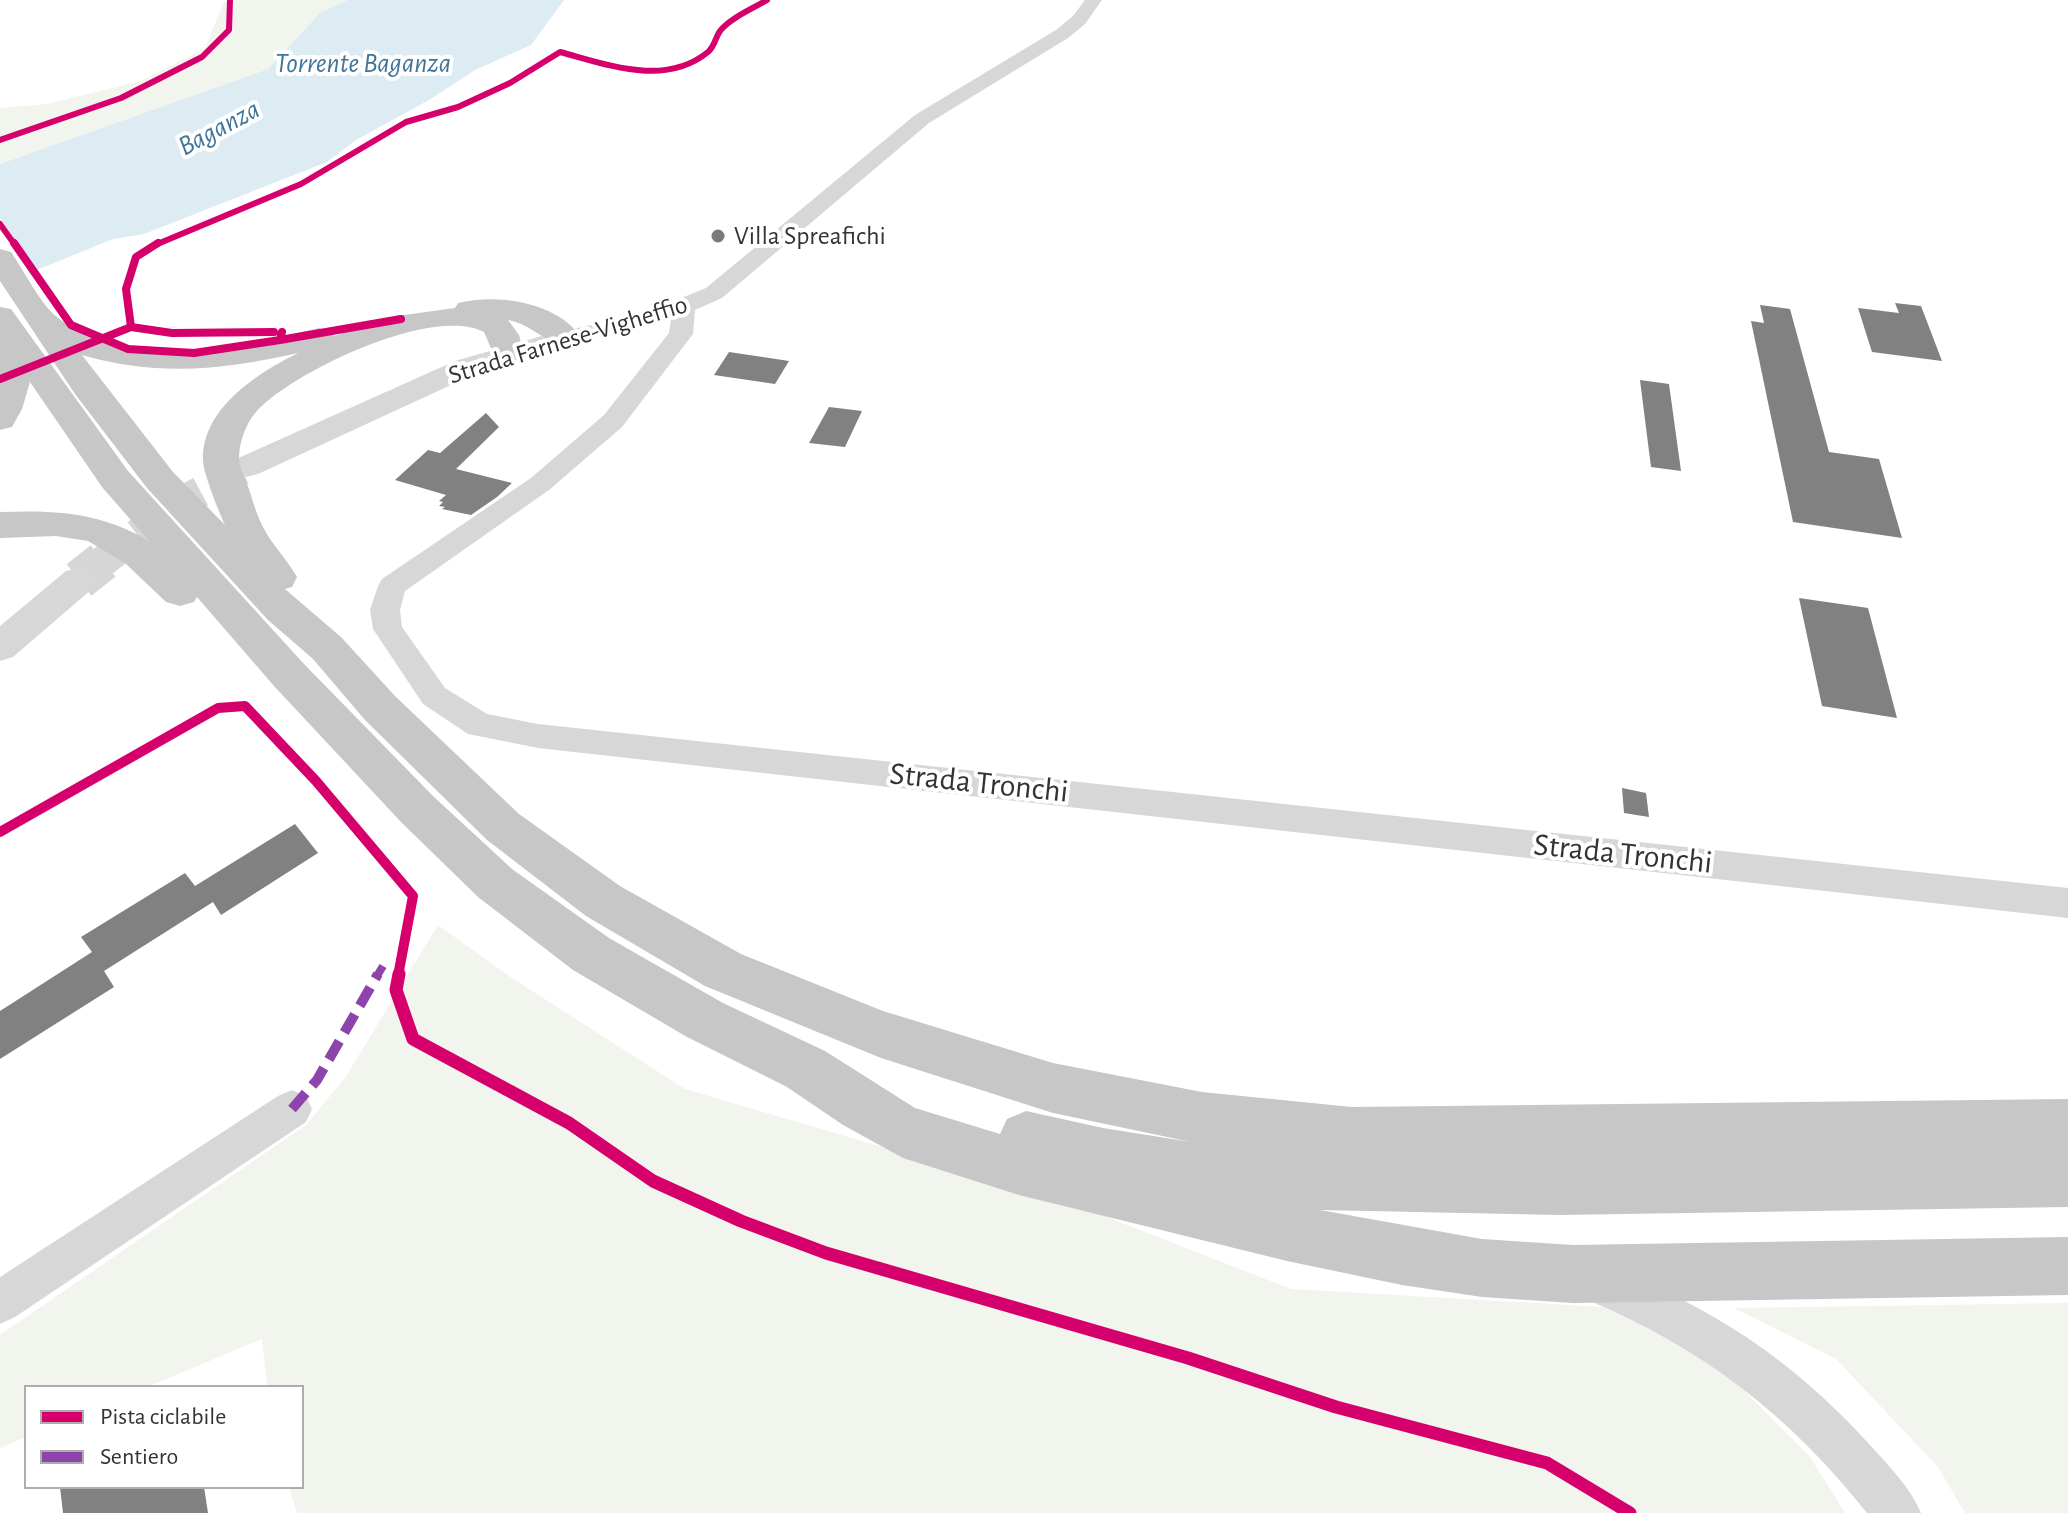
<!DOCTYPE html>
<style>
body{margin:0}
#map{position:relative;width:2068px;height:1513px;overflow:hidden;background:#fff;font-family:"Alegreya Sans",sans-serif}
canvas{display:block}
.legend{position:absolute;left:24px;top:1385px;width:280px;height:104px;box-sizing:border-box;background:#fff;border:2px solid #adadad;margin:0;padding:10px 14px;list-style:none;font-size:24px;color:#333}
.legend li{display:flex;align-items:center;gap:16px;height:40px}
.legend b{width:40px;border:2px solid #adadad}
</style>
<div id="map">
<canvas width="2068" height="1513"></canvas>
<ul class="legend">
<li><b style="height:10px;background:#d6006c"></b>Pista ciclabile</li>
<li><b style="height:10px;background:#8e44ad"></b>Sentiero</li>
</ul>
</div>
<script>
const g = document.querySelector('canvas').getContext('2d');
g.lineJoin = 'round';
function paint(path, color) { g.fillStyle = color; g.fill(path, 'evenodd'); }
function strokePath(path, color, width, dash) { g.strokeStyle = color; g.lineWidth = width; g.lineCap = dash ? 'butt' : 'round'; g.setLineDash(dash || []); g.stroke(path); }
function drawText(font, color, halo, rows, align = 'center') {
  g.font = font + ' "Alegreya Sans",sans-serif'; g.lineWidth = 8; g.setLineDash([]); g.textBaseline = 'middle'; g.strokeStyle = halo; g.fillStyle = color; for (const [text, x, y, turn = 0] of rows) {
    g.save(); g.translate(x, y); g.rotate((+turn || 0) * Math.PI / 180); g.textAlign = isNaN(turn) ? turn : align; if (halo) g.strokeText(text, 0, 0); g.fillText(text, 0, 0); g.restore();
  }
}
paint(new Path2D(`
 M229,0h118l-27,13 -52,56 -268,95v-56l47,-4 94,-23 64,-33 19,-46z
 M438,925l74,53 173,111 381,112 225,88 312,18 106,48 101,102 35,56h-1548l-8,-26h13v-100h-35l-5,-48 -115,48h-121v50l-26,11v-113l306,-210 39,-47z
 M2068,1303v210h-103l-27,-46 -102,-108 -102,-51z`), '#f1f5ed');
paint(new Path2D(`
 M347,0h217l-33,45 -56,25 -46,30 -73,40 -29,22 -183,72 -31,5 -113,46v-121l268,-95 52,-56z`), '#ddebf3');
paint(new Path2D(`
 M0,218l38,56 -38,15z`), '#fff');
paint(new Path2D(`
 M1895,303l26,3 21,55 -70,-9 -14,-44 41,5z
 M1760,305l30,4 39,143 50,7 23,79 -109,-16 -42,-201 13,2z
 M729,352l27,4 33,5 -14,23 -61,-9z
 M1640,380l29,4 12,87 -30,-4z
 M829,407l33,4 -17,36 -36,-4z
 M486,413l13,14 -43,42 56,14 -15,14 -26,18 -29,-6 3,-2 -6,-1 4,-4 -4,-1 7,-6 -51,-15 33,-30 12,3z
 M1799,598l69,10 29,110 -75,-12z
 M1622,788l24,5 3,24 -25,-4z
 M295,824l23,29 -97,62 -8,-13 -109,69 10,16 -114,72v-48l92,-59 -11,-15 104,-64 10,13z
 M60,1487h144l4,26h-145z`), '#818181');
strokePath(new Path2D(`
 M101,563l71,-56 74,-40`), '#d6d6d6', 31, [31, 15]);
strokePath(new Path2D(`
 M79,580l24,-19`), '#d6d6d6', 40, [40, 20]);
paint(new Path2D(`
 M1085,0h17l-17,24 -17,14 -139,85 -207,175 -27,12 -2,24 -71,93 -73,63 -144,101 -5,19 2,17 43,61 42,26 51,10 1530,164v30l-1530,-170 -70,-14 -45,-30 -50,-75 -3,-19 8,-24 4,-7 149,-101 73,-63 65,-82 2,-14 -105,26 -8,-2 -4,-5 4,-5 94,-23 54,-22 209,-173 141,-85 17,-14z
 M292,1090l14,6 6,13 -6,13 -291,195 -15,7v-47l278,-181z
 M1605,1265c108,43 186,93 265,180 19,21 40,42 51,68h-54c-77,-97 -163,-164 -277,-212l-6,-15 6,-15z`), '#d7d7d7');
paint(new Path2D(`
 M566,329l10,3 5,6 -5,6 -99,29 -219,101 -12,3 -12,-3 -4,-7 4,-7 221,-99z
 M79,568l13,3 5,9 -5,9 -79,68 -13,4v-35l66,-55z`), '#d7d7d7');
paint(new Path2D(`
 M0,249l11,3c12,17 30,53 46,65 73,58 180,30 262,11l11,3 4,5 63,-20 58,-8 3,-5c40,-10 99,-1 124,35l-5,7c-26,6 -41,-20 -69,-25l11,15 5,18 -4,7 -12,3 -12,-3 -12,-28c-52,-27 -192,40 -228,80 -10,11 -17,31 -17,46 0,8 4,15 7,23 6,15 9,31 17,46 9,18 24,32 34,50l-5,10 -7,2 56,48 54,59 124,118 101,72 121,68 142,57 170,52 149,29 150,15 716,-8v108l-508,8 -240,-5 162,29 91,6 495,-8v58l-495,8 -91,-6 -80,-12 -115,-24 -268,-66 -116,-37 -60,-33 -56,-38 -100,-50 -114,-67 -95,-73 -77,-75 -127,-136 -77,-89 -3,5 -14,4 -14,-4 -41,-39 -37,-22 -32,-5 -56,2v-26c54,-2 103,0 150,30l-48,-55 -72,-105 -8,27 -10,18 -12,3v-123l11,2 117,162 176,193 129,132 79,73 97,69 114,65 102,48 90,57 85,26 7,-15 19,-8 77,17 88,14 -138,-29 -172,-55 -176,-72 -119,-70 -99,-76 -122,-120 -52,-61 -45,-39 -121,-132 -72,-94 -75,-113zM298,353c-40,20 -96,55 -95,107 0,13 16,52 22,65l-52,-53 -91,-117c77,22 139,15 216,-2z`), '#c7c7c7');
strokePath(new Path2D(`
 M377,976l6,-10`), '#8e44ad', 8, [16, 8]);
strokePath(new Path2D(`
 M292,1109l25,-29 61,-106`), '#8e44ad', 10, [21, 10]);
strokePath(new Path2D(`
 M0,140l121,-42 81,-41 27,-27 1,-30
 M0,224l15,21
 M155,245l146,-61 105,-62 52,-15 52,-24 50,-31c49,13 105,35 148,0 7,-6 7,-14 12,-21 10,-13 34,-23 47,-31`), '#d6006c', 6);
strokePath(new Path2D(`
 M14,243l57,82 57,24 66,4 86,-13 2,-8
 M131,327l-5,-38 10,-32 22,-14
 M280,340l121,-21
 M0,379l131,-52 41,6 102,-1`), '#d6006c', 8);
strokePath(new Path2D(`
 M0,832l218,-124 27,-2 71,75 97,115 -15,80`), '#d6006c', 10);
strokePath(new Path2D(`
 M399,974l-3,16 17,49 156,84 84,58 88,40 85,32 362,105 148,49 211,56 83,50`), '#d6006c', 13);
for (const [x, y, r, color] of [
 [718,236,8,"#7a7a7a"]
]) { const dot = new Path2D(); dot.arc(x, y, r, 0, 2 * Math.PI); g.fillStyle = color; g.fill(dot); strokePath(dot, '#fff', 3); }
drawText('26px', '#333', '#fff', [
 ["Villa Spreafichi",734,236]
], 'left');
drawText('26px', '#333', '#fff', [
 ["Strada Farnese-Vigheffio",568,340,-17]
]);
drawText('italic 28px', '#3f7597', '#fff', [
 ["Torrente Baganza",363,64],
 ["Baganza",219,128,-28]
]);
drawText('32px', '#333', '#fff', [
 ["Strada Tronchi",979,783,6],
 ["Strada Tronchi",1623,854,6]
]);
</script>
